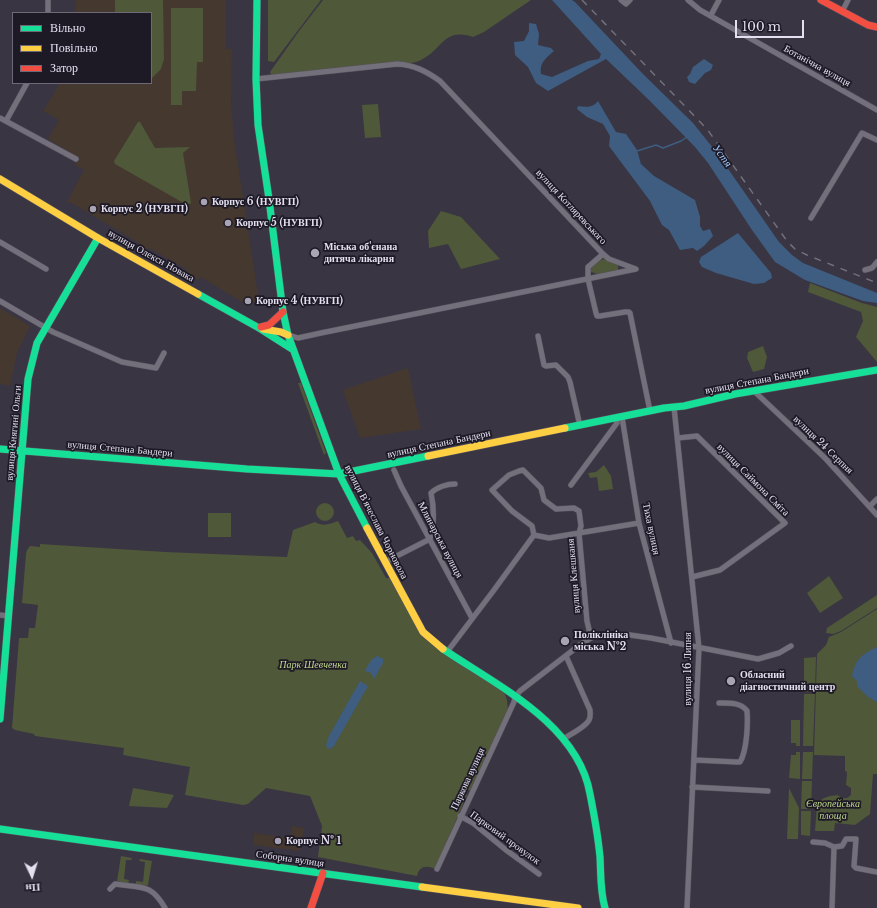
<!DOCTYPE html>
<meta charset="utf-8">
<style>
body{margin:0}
#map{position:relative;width:877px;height:908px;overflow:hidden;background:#393543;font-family:"Libre Baskerville",serif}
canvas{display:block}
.legend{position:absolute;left:12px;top:12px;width:140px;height:72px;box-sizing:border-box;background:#1d1925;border:1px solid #6d6977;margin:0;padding:5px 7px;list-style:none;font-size:12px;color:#e4e0f1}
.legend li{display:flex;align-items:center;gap:8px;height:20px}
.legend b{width:20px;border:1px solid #6d6977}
.north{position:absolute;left:12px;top:856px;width:40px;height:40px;-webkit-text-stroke:3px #1d1925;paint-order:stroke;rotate:176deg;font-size:11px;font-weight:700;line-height:16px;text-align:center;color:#e4e0f1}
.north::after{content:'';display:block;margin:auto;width:14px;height:18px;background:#e4e0f1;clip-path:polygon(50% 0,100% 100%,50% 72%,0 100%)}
.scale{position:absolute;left:735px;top:20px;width:69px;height:18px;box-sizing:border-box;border:2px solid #e4e0f1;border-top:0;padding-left:5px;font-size:12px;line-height:14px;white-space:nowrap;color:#e4e0f1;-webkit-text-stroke:3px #1d1925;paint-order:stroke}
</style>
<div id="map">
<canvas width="877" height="908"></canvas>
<ul class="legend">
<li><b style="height:5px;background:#16e098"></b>Вільно</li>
<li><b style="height:5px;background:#ffcf43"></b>Повільно</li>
<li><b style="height:5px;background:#f24e42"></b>Затор</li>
</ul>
<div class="north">Пн</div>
<div class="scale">100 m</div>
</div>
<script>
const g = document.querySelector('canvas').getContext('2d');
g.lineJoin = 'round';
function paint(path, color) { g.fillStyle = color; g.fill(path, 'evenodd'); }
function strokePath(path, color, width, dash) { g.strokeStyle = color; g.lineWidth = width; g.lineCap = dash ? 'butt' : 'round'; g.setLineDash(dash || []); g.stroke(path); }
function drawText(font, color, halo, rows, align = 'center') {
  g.font = font + ' "Libre Baskerville",serif'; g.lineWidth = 3.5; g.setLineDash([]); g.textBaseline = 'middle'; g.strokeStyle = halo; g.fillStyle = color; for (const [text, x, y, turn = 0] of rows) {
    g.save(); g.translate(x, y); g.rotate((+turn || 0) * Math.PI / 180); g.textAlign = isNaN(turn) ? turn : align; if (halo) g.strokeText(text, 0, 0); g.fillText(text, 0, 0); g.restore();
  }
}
paint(new Path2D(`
 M76,0h150v49h6l-1,53 3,37 25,162 -7,2 -2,4 -49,-30 -2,3 -12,-7 1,-3 -39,-22 -2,2 -7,-4 1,-2 -71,-42 -4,2 18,-34 -9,-5 4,-7 -31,-19 11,-19 -16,-9 17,-28h91v-70h-76z
 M0,308l30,18 -13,27 -7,33 -10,-2z
 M408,368l13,61 -61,9 -17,-48z
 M292,826l12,2 -4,23 -47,-6 1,-12 36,5z`), '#45382f');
paint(new Path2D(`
 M115,0h48l1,59 -3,10 -10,10v-66h-36z
 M268,0h53l-47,62 -6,-1z
 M323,0h208l-47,32 -11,5c-31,-10 -30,14 -54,24 -9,4 -21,1 -31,2 -38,4 -77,9 -116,13l-2,-4 29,-41z
 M171,8h32v54h-6l-1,29h-14v14h-11z
 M378,104l3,33 -16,1 -3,-33z
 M138,122h2l15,26 35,-1 -7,6 8,50 -4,2 -72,-41 -1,-3z
 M441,211l20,6 39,42 -39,10 -13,-25 -19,4 -1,-17z
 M605,259l13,6v5l-20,4 -7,-2 -1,-4 9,-8z
 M810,283l52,20 15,4v55l-21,-25 7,-16 -2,-9 -53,-20z
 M763,346l4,11 -3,12 -11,3 -6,-14 1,-6z
 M298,383h3l25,70 -2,2z
 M604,465l7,11 2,13 -14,2 -2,-14 -7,1 -2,-5 8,-1z
 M316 512a9 9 0 1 1 18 0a9 9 0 1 1-18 0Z
 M208,513h23v24h-23z
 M338,521l9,17 6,-2 3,5 4,-1 12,13 14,25h7l28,52 82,59 4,11 1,11 -37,80 -3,-1 -2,4 1,1 -32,74c-8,-4 -16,-3 -18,7l-99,-19 4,-31 -12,-30 -44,-8 -18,16 -5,1 -58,-10 5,-28 -67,-12 1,-7 -89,-12 -1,-2 -19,-4 -3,-2 7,-90h9l1,-10h6l3,-23 -16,-2 4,-49 1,-4 3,-4 10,1v-3l125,8 122,5 6,-27 22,-8c8,5 15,2 23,-1z
 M829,576l14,22 -23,15 -13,-20z
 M877,595v13l-36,23 -8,3 -7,-1 1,-5z
 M877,609v165h-4l-3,40 -15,11 -20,-2 -1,8h-19l2,-26c4,-8 12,-9 21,-10l3,3h6l4,-3v-7l-5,-3 1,-13 -2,-1v-15l-31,-1 3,-101 9,-9 3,-8 12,-5z
 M816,657l-1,35h-11v-34z
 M804,694h11l-2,52h-10z
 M791,720h9v26h-4v-3h-5z
 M796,752h4v27l-11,-1 2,-23h5z
 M803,752h10l-1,27h-10z
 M802,781h10l-1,28h-10z
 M133,788l41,7 -7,13 -38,-2z
 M789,788l10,20 -1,31h-11z
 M801,811h10l-1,25 -9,-1z
 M121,856l11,2 -1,2h-5l-2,19 5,1 -1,4 -11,-3z
 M140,859l12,2 -4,24 -2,1 -10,-1v-4l7,1 2,-20 -6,-1z`), '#4f5839');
paint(new Path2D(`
 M552,0h20l3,2 68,72 50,49 24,30 62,89 13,13 11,8 74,30v10l-14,-2 -58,-21 -30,-18 -23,-32 -44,-67 -13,-16 -46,-47 -43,-41 -58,32 -12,-8 -8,-16 -13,-12 -1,-13 10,-1 5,-10v-8l7,1 3,10 -1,11 13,3 3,3c-8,7 -15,12 -13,23l11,3 36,-16 11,-2 2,-5z
 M704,59l9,6 -2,5 -6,3 -10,11 -6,-2 -2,-5 3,-3 3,-7z
 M598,101l18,31 10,2 11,16 4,14 13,12 41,24 5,17v9l3,5 7,-2 3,7 -9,10 -7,5 -4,-3 -13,2 -11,-20 -7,-5 -12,-24 -41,-55 1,-10 -7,-12 -16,-7 -10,-8 1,-3c8,1 15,2 20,-5z
 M738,233l33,40 1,5 -8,5 -10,1 -38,-11 -14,-6 -3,-5 2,-5z
 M877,647v55l-9,-5 -11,-11v-5l-5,-5c4,-18 9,-21 25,-29z
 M378,656l5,3v4l-9,16 -3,-6 -6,-2c3,-6 6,-13 13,-15z
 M360,681l8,5 -34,60 -4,3 -3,-1 -1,-3 3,-9z`), '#3e5d81');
strokePath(new Path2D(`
 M637,151l19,-6 7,3 18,-7 6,-4`), '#3e5d81', 1.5);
const street = new Path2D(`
 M621,0l5,4 4,-4
 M688,0l12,10 177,100
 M842,12l6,-12
 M48,13v-13
 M711,15l8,-15
 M256,79l141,-15c17,1 29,7 43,17l163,173 -15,13v12l8,34 1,3h3l25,-4h4l1,1 20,98
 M0,118l76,41
 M6,121l21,-38
 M811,218l51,-85 15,7
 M0,242l46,27
 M865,270l7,-2 5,-6
 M0,301l53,31 69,30 34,6 8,-15
 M288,335l10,3 23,-5 315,-64 -27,-10 -6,-5
 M538,336l6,29 2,1 10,-1 12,12 2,5 10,44
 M754,391l71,67 52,57
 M674,407l25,241 -12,260
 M622,417l17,106 32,120
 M678,438l19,-2 88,87 -65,47 -28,7
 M394,470l7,16 71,132
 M571,485l46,-62 -1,-5
 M870,506l7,-7
 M534,535l-2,-9 -20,-15 -20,-21 17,-15 10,-4 4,-1 18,18 3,12 12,9 18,-1 5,3 2,15 -2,7 8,88 4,17
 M534,535l15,3 90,-15
 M385,562l45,-23c4,-14 4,-32 1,-46 6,-6 16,-9 24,-9
 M0,615l9,1
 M447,652l47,-62 40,-55
 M563,739c6,-4 23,-12 26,-19 2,-3 1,-7 1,-10l-24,-54
 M694,760l43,2h3c7,-11 8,-39 7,-51 -6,-9 -19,-8 -28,-8
 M692,787l76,4
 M460,816l13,7 33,27 33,24
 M813,842l12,1 9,4 -2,61
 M834,847l8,-1 4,-7h10l-2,27 2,2 21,4
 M437,869l77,-167 1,-5 5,-6 61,-47 10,-6 10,-3 22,-1 28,4 107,21 21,-6 12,-7
 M110,889l5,-5c26,4 36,-1 50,24`);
const fast = new Path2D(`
 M257,0l-1,79 2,46 11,74 14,113 5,23 51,139 28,54
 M198,294l61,34 33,21
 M565,428l99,-20 20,-2 51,-12 142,-24
 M0,449l247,20 92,5 89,-18
 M443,649c53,36 135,75 147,145 4,20 8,42 10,63 1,17 0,34 5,51
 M0,719l28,-340 9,-36 61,-105
 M0,829l422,58`);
const slow = new Path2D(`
 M0,179l98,59 100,56
 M263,329l18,3 7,3
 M428,456l137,-28
 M367,528l56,104 20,17
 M422,887l156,21`);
const jam = new Path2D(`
 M821,0l47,25 9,2
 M261,327l8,-2 14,-13
 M311,908l12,-35`);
strokePath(street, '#585461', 6);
strokePath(fast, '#585461', 8);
strokePath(slow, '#585461', 8);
strokePath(jam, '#585461', 8);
strokePath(street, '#74707b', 5);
strokePath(fast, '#16e098', 7);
strokePath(slow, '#ffcf43', 7);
strokePath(jam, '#f24e42', 7);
strokePath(new Path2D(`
 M582,0l125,129 80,112 8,8 12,6 70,28`), '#72707a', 1.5, [7, 7]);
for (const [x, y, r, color] of [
 [204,202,4,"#a8a4b4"],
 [93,209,4,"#a8a4b4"],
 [228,223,4,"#a8a4b4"],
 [315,253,5,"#a8a4b4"],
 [248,301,4,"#a8a4b4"],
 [565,641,5,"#a8a4b4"],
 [731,681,5,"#a8a4b4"],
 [278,841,4,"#a8a4b4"]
]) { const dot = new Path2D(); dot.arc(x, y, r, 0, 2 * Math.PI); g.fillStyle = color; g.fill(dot); strokePath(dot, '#1d1925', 1.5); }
drawText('10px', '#e4e0f1', '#1d1925', [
 ["Ботанічна вулиця",817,66,29],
 ["вулиця Котляревського",571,207,47],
 ["вулиця Олекси Новака",151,256,29],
 ["вулиця Степана Бандери",757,381,-11],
 ["вулиця Княгині Ольги",14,433,-85],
 ["вулиця Степана Бандери",439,444,-12],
 ["вулиця 24 Серпня",823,445,44],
 ["вулиця Степана Бандери",120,449,5],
 ["вулиця Саймона Сміта",753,480,45],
 ["вулиця Вʼячеслава Чорновола",376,522,63],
 ["Тиха вулиця",651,529,78],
 ["Млинарська вулиця",440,540,62],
 ["вулиця Клешканя",574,576,-95],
 ["вулиця 16 Липня",688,669,-90],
 ["Паркова вулиця",468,779,-65],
 ["Парковий провулок",505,838,36],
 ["Соборна вулиця",290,859,8]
]);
drawText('bold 10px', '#e4e0f1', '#1d1925', [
 ["Корпус 6 (НУВГП)",212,202],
 ["Корпус 2 (НУВГП)",101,209],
 ["Корпус 5 (НУВГП)",236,223],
 ["Міська об'єнана",324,247],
 ["дитяча лікарня",324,259],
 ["Корпус 4 (НУВГП)",256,301],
 ["Поліклініка",574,635],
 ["міська №2",574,647],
 ["Обласний",740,675],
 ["діагностичний центр",740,687],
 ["Корпус № 1",286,841]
], 'left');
drawText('italic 10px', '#c1da8d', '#1d1925', [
 ["Парк Шевченка",313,665],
 ["Європейська",833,804],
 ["площа",833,816]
]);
drawText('italic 11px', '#9fcafb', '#1d1925', [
 ["Устя",722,156,54]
]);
</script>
